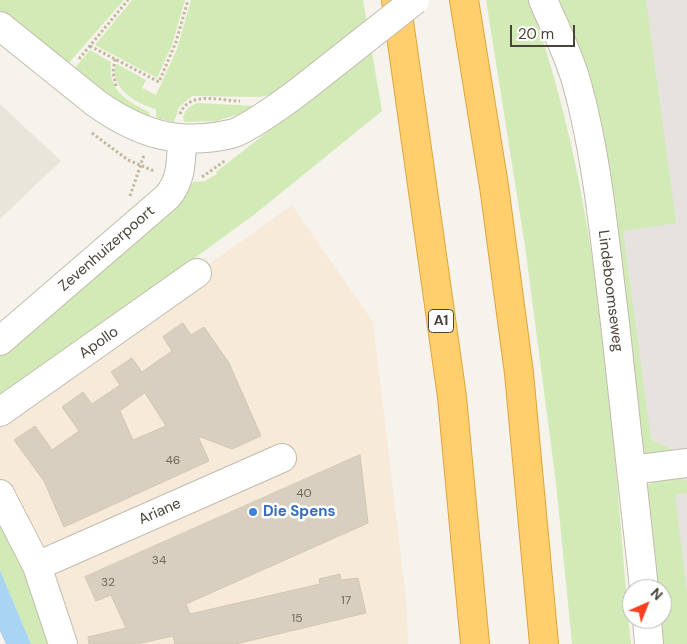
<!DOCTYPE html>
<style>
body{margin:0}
#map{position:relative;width:687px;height:644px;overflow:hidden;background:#f6f3ec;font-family:"DM Sans",sans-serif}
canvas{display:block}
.north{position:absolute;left:622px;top:579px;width:50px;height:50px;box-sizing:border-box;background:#fff;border:1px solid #b7b4b0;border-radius:50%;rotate:44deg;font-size:14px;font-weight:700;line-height:20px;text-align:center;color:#4b4439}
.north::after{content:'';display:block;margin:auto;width:18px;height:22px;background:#fc3f1d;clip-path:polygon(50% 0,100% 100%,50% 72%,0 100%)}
.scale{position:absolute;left:510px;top:25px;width:65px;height:22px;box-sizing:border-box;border:2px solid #4b4439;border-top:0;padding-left:6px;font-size:15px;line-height:18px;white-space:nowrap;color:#4b4439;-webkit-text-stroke:4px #fff;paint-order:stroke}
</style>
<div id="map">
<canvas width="687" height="644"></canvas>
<div class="north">N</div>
<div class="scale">20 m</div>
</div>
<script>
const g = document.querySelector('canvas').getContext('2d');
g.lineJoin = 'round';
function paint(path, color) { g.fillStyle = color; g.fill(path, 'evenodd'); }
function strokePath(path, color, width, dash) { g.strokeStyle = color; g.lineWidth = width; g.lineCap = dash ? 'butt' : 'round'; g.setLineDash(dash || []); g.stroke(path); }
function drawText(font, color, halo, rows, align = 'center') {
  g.font = font + ' "DM Sans",sans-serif'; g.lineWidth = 5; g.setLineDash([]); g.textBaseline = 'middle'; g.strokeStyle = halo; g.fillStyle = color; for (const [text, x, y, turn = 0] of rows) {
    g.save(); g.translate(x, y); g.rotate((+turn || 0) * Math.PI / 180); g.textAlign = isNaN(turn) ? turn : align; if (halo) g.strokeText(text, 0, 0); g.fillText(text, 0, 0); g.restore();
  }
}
paint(new Path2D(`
 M0,104l61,57 -61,58z`), '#eae5da');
paint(new Path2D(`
 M292,205l81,117 34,285 1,37h-345l-63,-144v-86z`), '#f7ead8');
paint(new Path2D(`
 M631,0h56v644l-22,-191 -17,-3 -32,-238z`), '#e6e2dd');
paint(new Path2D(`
 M0,0h124l-57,65 -67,-53z
 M132,0h53l-13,45 -15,33 -62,-33z
 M191,0h172l19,111 -127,103 -255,186v-50l186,-158 7,-10 12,-1 12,-7 -1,-2 105,-82 -43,3 -18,4 -68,-1 -13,11 -5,15 -18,-4v-9c-19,-5 -45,-20 -41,-43l2,-2 29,16 -4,8 14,7 21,-46z
 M486,0h43c75,205 82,429 102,644h-59l-16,-161 -31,-237z
 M554,0h92l30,223 -53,8 28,208c7,7 19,6 24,14l-22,6 -10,-5 -50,-364z
 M90,50l21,12c-4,28 16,39 38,50l1,5 -30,-12 -47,-35z
 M198,103l57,3 1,3 -40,12 -32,1c-3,-9 5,-17 14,-19z
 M682,478l5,3v12l-12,2 12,99v50h-31l-2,-25h8v-30h-10l-5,-103 7,-5z
 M0,516l27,54 26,74h-22l-31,-74z`), '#d2eab5');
paint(new Path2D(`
 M0,570l31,74h-25l-6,-13z`), '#a9d4f2');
const building = new Path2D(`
 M183,323l8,12 13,-8 25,36 32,73 -29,13 -34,-13 11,25 -145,66 -20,-46 -30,-41 21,-14 17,24 27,-19 -17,-24 21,-15 9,12 28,-19 -9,-13 21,-14 10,14 30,-21 -9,-14zM145,393l21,33 -33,14 -13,-29z
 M360,455l8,68 -182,81 4,10 130,-30 -1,-5 21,-5 1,6 17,-2 8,35 -130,31h-61l-2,-8 -36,8h-48l-1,-7 38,-9 -15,-33 -15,6 -11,-24z`);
paint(building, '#d8cfc1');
strokePath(building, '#d3c7b4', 1);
const minor = new Path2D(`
 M543,0c12,28 26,55 34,84 21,75 28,161 38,239 10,88 20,177 29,266
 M0,26l97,78c43,30 81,42 134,30 16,-4 61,-37 75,-48
 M0,341l167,-144c15,-17 14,-36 15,-58
 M0,412l197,-139
 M632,470l55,-7
 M0,494l37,72 26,78
 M37,566l245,-108
 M647,619l2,25`);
const highway = new Path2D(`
 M396,0l56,397 23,247
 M464,0l30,186 25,187 25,271`);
strokePath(minor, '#c2bbae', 30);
strokePath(highway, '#e0a43c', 30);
strokePath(new Path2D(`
 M90,46l69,36 17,-40 12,-42
 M79,59l49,-59
 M115,59l-2,13 3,14
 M180,114c9,-24 41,-13 60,-13
 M92,133l36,27 26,11
 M202,177l24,-17
 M130,196l14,-41`), '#c4b79f', 3, [2.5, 2.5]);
strokePath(minor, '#fff', 28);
strokePath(highway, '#ffcf6e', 28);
const minorBridge = new Path2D(`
 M306,86l109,-86`);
strokePath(minorBridge, '#c2bbae', 30, []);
strokePath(minorBridge, '#fff', 28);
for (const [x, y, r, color] of [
 [253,512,5,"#3f7fe0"]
]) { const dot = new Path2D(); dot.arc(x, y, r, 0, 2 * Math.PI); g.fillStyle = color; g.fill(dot); strokePath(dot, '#fff', 2); }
drawText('12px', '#6e675b', null, [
 ["46",173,461],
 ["40",304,494],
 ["34",159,561],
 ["32",108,583],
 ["17",346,601],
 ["15",297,619]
]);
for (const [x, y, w] of [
 [441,321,25]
]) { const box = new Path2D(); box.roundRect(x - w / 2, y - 11.5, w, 23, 4); g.fillStyle = '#fff'; g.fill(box); strokePath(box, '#4b4439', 1); }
drawText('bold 14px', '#4b4439', null, [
 ["A1",441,321]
]);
drawText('15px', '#4b4439', '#fff', [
 ["Zevenhuizerpoort",107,249,-41],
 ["Lindeboomseweg",610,291,83],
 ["Apollo",99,343,-35],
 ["Ariane",160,512,-24]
]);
drawText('bold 15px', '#366cbe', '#fff', [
 ["Die Spens",263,512]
], 'left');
</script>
